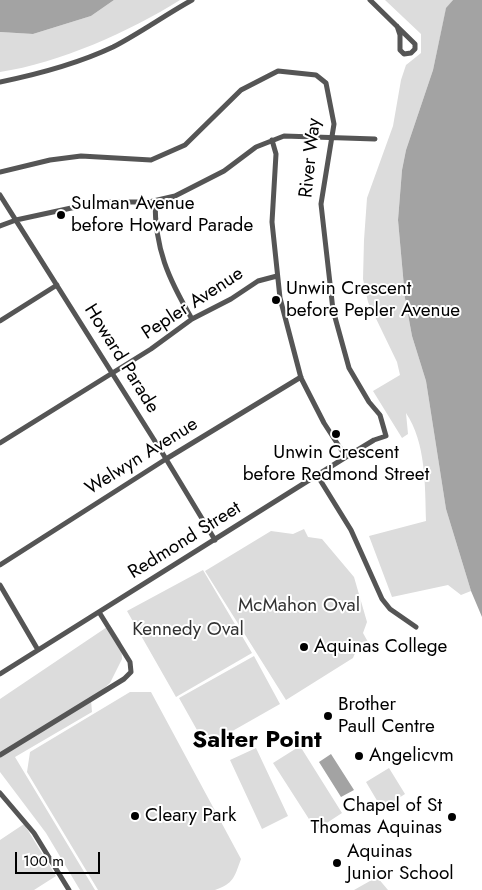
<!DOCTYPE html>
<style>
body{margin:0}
#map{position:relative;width:482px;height:890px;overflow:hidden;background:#fff;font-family:Jost,sans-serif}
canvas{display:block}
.scale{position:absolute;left:15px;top:852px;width:85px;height:22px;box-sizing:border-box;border:2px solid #000;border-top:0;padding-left:6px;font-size:15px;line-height:18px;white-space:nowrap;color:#000;-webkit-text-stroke:4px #fff;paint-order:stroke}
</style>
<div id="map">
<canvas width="482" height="890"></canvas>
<div class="scale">100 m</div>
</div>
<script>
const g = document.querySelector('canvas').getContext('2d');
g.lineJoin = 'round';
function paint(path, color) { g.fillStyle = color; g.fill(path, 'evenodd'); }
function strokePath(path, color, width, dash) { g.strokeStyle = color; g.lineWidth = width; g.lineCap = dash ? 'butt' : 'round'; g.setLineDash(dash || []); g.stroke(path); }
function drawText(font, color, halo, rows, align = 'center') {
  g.font = font + ' Jost,sans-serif'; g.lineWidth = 4; g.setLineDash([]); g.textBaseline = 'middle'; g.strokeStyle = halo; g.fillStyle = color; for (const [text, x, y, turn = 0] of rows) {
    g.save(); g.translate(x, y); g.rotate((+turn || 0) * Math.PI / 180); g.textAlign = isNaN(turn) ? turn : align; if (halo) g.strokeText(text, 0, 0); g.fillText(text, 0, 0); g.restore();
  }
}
paint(new Path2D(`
 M114,0h66c-51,32 -121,63 -180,72v-40l33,2 58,-18z
 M385,0h68l-7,9 -13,61 -27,80 -4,20 -4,50 7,78 7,38 14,45 20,128 25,82 -10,4 -13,-10 -56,12 -23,-61 57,-15c-1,-36 0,-78 -20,-108l2,21 -6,4 -29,-47 27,-16 -3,-13 -29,-60 -5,-23 1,-39 3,-42 26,-72 8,-46 5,-15 15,-12v-19z
 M304,529l4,8 14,2 32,38 13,45 -4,11 5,9 -11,6 -4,10 -67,42 -81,-129 66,-40 22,3z
 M203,570l49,83 -76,44 -49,-86z
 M110,625l11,17 1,17 -12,24 -19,17 1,12 -77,45 80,133h-15l-34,-57 -46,-61v-73z
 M254,656l26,48 -74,42 -27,-48z
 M130,692h21l90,167c-7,19 -7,24 -26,31h-117l-71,-118 3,-20z
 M300,746l42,67 -26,17 -43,-67z
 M256,748l32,68 -26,13 -32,-69z
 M389,768l16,26 -23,15 -16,-27z
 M24,824l32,52 -22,14h-34v-50z
 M377,877l11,13h-34z`), '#dcdcdc');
paint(new Path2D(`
 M0,0h114l-23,16 -58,18 -33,-2z
 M453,0h29v617l-11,-26 -25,-82 -20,-128 -14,-45 -7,-38 -7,-78 4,-50 4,-20 27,-80 13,-62z
 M331,754l23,36 -13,7 -22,-35z`), '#a3a3a3');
strokePath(new Path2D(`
 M370,0l45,44v5l-4,4 -7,1 -4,-4v-15l-3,-9
 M0,82c39,-8 77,-18 113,-35 27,-14 52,-32 79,-47
 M272,140l4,14 -4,68 8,76 21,80 23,45 22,34
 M0,172l50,-12 31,-4 70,4 34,-15 56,-55 37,-19 38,4 10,8 8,41 -13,80 12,106 16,58 20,34 11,13 6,21 -12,4 -28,17 -346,217
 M0,195l163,259 52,86
 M155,201c0,48 13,77 37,118
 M0,226l16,-6 83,-18h50l26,-6 49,-25 32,-24 28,-11 91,3
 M0,321l57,-36
 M0,443l151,-94 41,-30 39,-20 27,-18 19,-5
 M317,475l34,55 31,69 8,10 26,18
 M0,565l166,-106 135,-82
 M0,585l38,65
 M0,755l124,-76 7,-7 -1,-10 -31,-50
 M0,793l34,40 35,57`), '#555', 5);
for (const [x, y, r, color] of [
 [61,215,5,"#000"],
 [276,300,5,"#000"],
 [336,434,5,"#000"],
 [304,647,5,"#000"],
 [328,716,5,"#000"],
 [359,756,5,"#000"],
 [135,816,5,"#000"],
 [452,817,5,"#000"],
 [337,863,5,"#000"]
]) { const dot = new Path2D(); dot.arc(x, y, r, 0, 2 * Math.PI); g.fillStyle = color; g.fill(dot); strokePath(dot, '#fff', 2); }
drawText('19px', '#000', '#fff', [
 ["River Way",311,158,-84],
 ["Pepler Avenue",193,304,-33],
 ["Howard Parade",121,359,58],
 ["Welwyn Avenue",142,457,-32],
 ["Redmond Street",185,541,-32]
]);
drawText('19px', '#000', '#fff', [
 ["Sulman Avenue",71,204],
 ["before Howard Parade",71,226],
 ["Unwin Crescent",286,289],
 ["before Pepler Avenue",286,311],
 ["Unwin Crescent",336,453,"center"],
 ["before Redmond Street",336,475,"center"],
 ["Aquinas College",314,647],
 ["Brother",338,705],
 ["Paull Centre",338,727],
 ["Angelicvm",369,756],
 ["Chapel of St",442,806,"right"],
 ["Thomas Aquinas",442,828,"right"],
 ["Cleary Park",145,816],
 ["Aquinas",347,852],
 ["Junior School",347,874]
], 'left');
drawText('19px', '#333', '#fff', [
 ["McMahon Oval",299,606],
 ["Kennedy Oval",188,630]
]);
drawText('bold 24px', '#000', '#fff', [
 ["Salter Point",257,741]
]);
</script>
